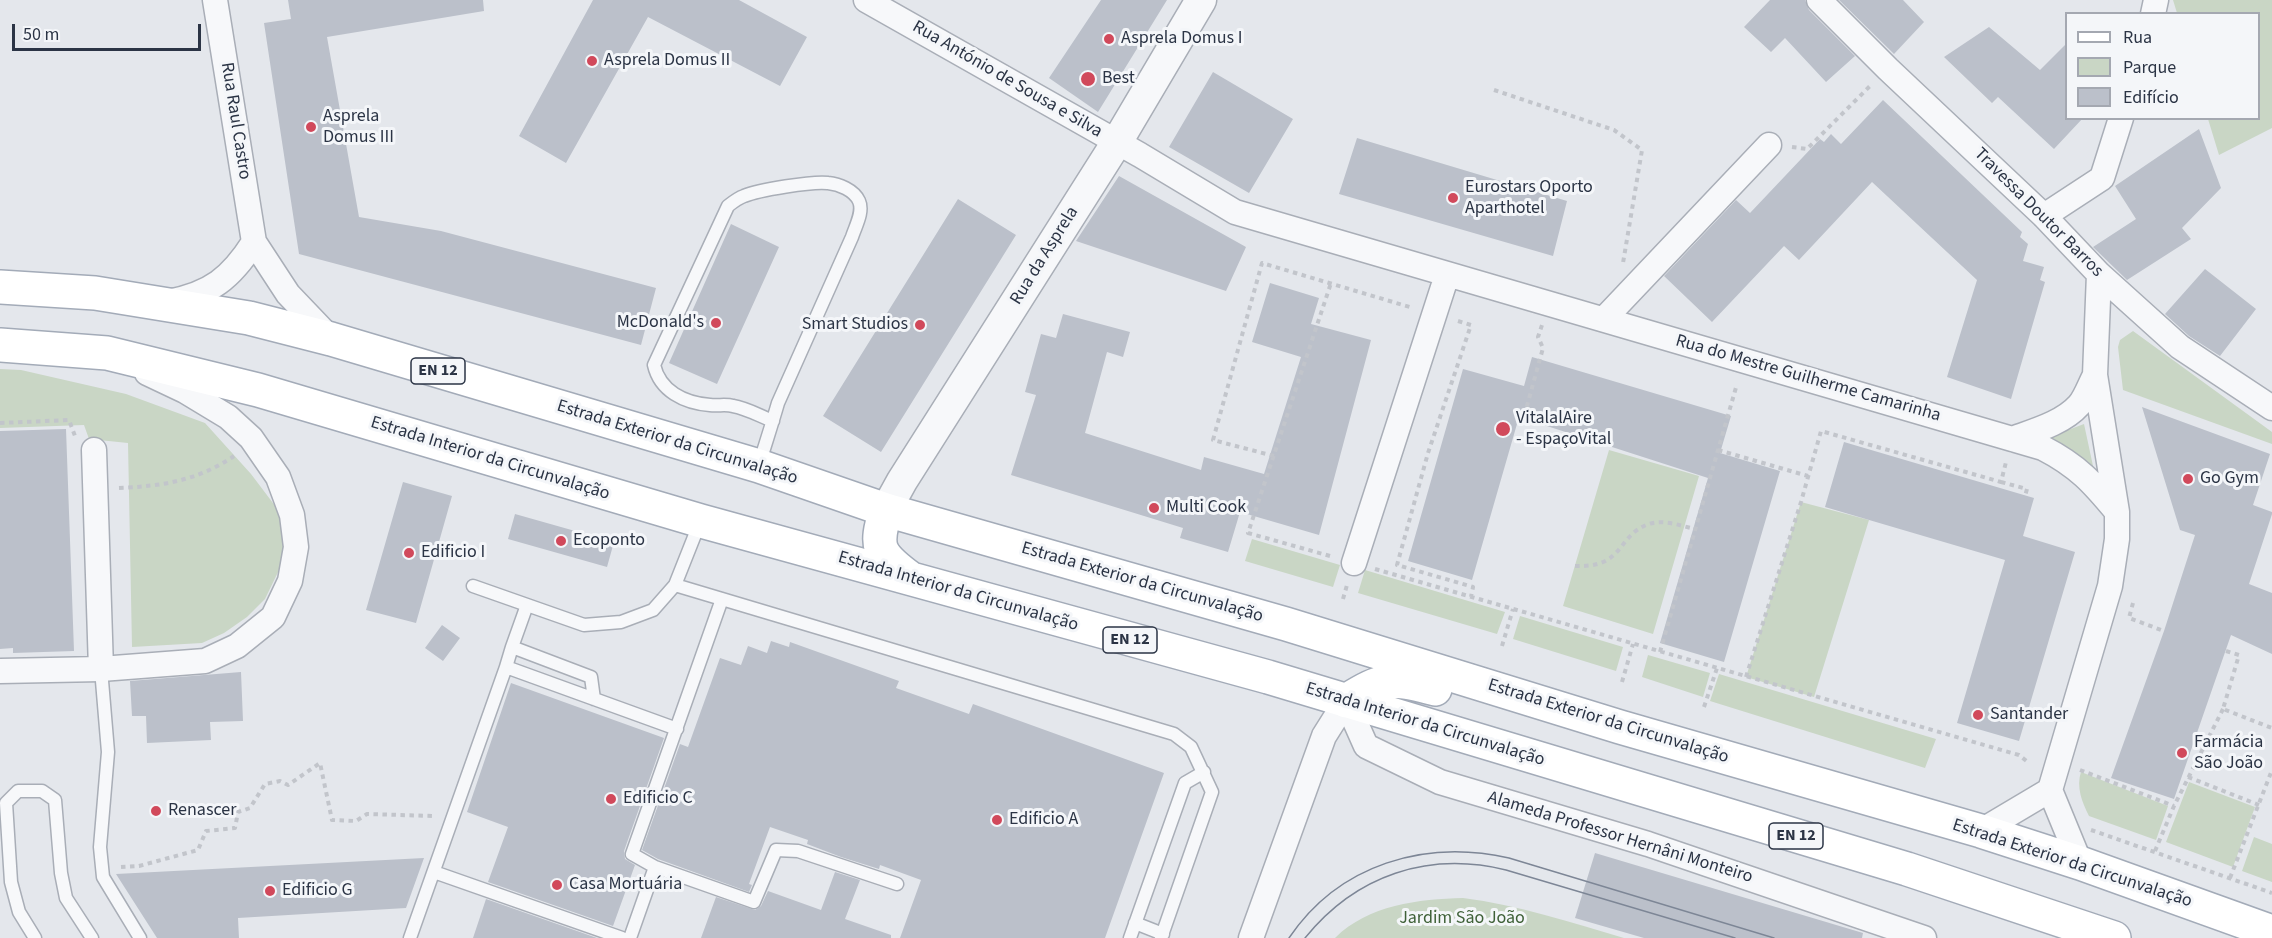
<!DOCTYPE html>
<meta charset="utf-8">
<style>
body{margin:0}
#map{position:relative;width:2272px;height:938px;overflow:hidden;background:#e4e7ec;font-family:"Source Sans 3",sans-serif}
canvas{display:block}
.legend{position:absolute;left:2065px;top:12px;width:195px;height:108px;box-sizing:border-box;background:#f4f6f9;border:2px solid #a4a8b1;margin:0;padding:8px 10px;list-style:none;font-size:18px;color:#2b3445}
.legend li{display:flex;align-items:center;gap:12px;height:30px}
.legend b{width:30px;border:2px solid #a4a8b1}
.scale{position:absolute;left:12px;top:24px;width:189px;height:27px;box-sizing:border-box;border:3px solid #2b3445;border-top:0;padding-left:8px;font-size:18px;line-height:21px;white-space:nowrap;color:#2b3445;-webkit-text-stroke:4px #f4f6f9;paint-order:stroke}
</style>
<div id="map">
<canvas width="2272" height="938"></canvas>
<ul class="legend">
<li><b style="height:8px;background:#fff"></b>Rua</li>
<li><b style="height:16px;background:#c9d6c5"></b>Parque</li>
<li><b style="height:16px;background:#bbc0ca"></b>Edifício</li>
</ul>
<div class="scale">50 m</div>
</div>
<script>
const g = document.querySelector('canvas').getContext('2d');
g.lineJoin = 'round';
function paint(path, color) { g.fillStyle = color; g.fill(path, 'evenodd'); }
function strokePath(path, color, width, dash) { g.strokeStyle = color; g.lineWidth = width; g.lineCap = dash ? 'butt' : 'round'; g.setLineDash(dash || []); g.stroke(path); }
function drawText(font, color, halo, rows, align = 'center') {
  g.font = font + ' "Source Sans 3",sans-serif'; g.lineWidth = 6; g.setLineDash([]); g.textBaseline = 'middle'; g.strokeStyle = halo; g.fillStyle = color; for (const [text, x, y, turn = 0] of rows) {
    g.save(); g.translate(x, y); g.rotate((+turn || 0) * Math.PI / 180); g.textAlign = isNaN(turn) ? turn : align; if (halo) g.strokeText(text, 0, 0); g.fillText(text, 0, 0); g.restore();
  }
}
paint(new Path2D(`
 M2173,0h99v128l-53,27 -11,-36 50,-1v-104l-81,-1z
 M2133,331l139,101v12l-149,-54 -5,-43 2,-7z
 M0,369l21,1 105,24 79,29 46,51 28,37 6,26 -6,33 -14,29 -18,18 -23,16 -22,10 -70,4 -4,-204 -39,-4 -5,-14 -84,3z
 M2084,424l9,42 -2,1 -41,-27 2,-4z
 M1609,450l90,26 -46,158 -90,-28z
 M1801,502l68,18 -55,177 -68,-20z
 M1252,539l88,26 -7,22 -88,-26z
 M1365,570l140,42 -8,22 -139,-41z
 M1520,616l103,31 -7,24 -103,-32z
 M1648,655l62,18 -7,24 -61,-20z
 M1719,674l217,65 -11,29 -215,-67z
 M2081,772l87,34 -12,34 -67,-24c-7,-14 -13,-29 -8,-44z
 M2189,782l66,25 -22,60 -67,-25z
 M2254,837l18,7v38l-30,-11z
 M1463,898c55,7 107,24 161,40h-289c33,-33 84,-39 128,-40z`), '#c9d6c5');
paint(new Path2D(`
 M288,0h195l1,11 -157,26 32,180 82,14 215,57 -15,57 -342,-91 -35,-231 27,-4z
 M593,0h146l68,37 -27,49 -132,-69 -82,146 -47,-27z
 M1101,0h66l-69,112 -49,-34z
 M1770,0h35l4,10 46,46 -29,26 -41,-44 -14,14 -27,-25z
 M1839,0h64l21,22 -30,32z
 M1989,27l51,43 27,-27v75h16l-29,31 -56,-52 -6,6 -48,-46z
 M1213,72l80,47 -44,74 -80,-46z
 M1883,100l139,132 -2,5 8,7 -5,17 21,6 -4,13 5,2 -34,117 -64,-22 30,-97 -105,-98 -73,78 -15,-14 -72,76 -48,-46 72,-76 14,13 70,-74 4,3 7,-8 10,10z
 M2199,129l22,59 -39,40 9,11 -64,41 -34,-33 43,-28 -21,-33z
 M1357,138l210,63 -14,55 -214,-62z
 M1119,176l127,71 -20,44 -150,-50z
 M958,199l58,36 -135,217 -58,-36z
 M731,224l48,23 -62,137 -48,-21z
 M2205,269l51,40 -36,47 -31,-20 -24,-22z
 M1270,283l49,15 -8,26 60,16 -52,195 -79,-23 -12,40 -48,-14 3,-10 -172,-53 25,-80 -11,-3 16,-58 15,4 7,-24 67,18 -7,25 -16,-5 -22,81 116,37 3,-13 60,17 37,-117 -49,-15z
 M1532,357l199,59 -11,37 60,18 -56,191 -64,-19 48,-165 -189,-61 -47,163 -64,-19 55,-192 61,17z
 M2142,407l128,47 -17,51 19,7v2l-23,70 23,9v61l-41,-19 -57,164 -63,-21 53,-147 31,-96 -15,-5z
 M66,429l8,222 -61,2v-5l-13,1v-218z
 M1844,442l190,56 -11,38 52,16 -56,189 -62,-18 48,-163 -180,-53z
 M403,482l49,14 -36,127 -50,-13z
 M515,514l99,28 -7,25 -99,-28z
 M442,625l18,13 -17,23 -18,-13z
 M771,641l18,6 1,-5 109,39 -3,7 73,26 4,-10 191,69 -59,165h-205l21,-58 -41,-15 -1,4 -38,-12 -34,-13 1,-4 -38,-13 -21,57 3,1 -3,7 -91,-33 -16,-9 38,-106 8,3 32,-89 21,7 7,-19 19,7z
 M241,672l2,49 -33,1 1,18 -64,3 -1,-27h-14l-2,-35z
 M511,683l153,55 -40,113 1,8 10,6 -22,61 -125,-44 20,-55 -41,-15z
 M1595,853l268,80 -1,5h-218l-69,-20z
 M424,858l-18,50 -168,10 1,20h-82l-41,-64z
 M835,872l25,8 -15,39 46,16v3h-190l15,-41 39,13 6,-4 7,-15 53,19z
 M486,899l111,39h-124z`), '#bbc0ca');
const service = new Path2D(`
 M759,465c6,-20 13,-41 19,-62l74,-166c3,-10 12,-25 7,-36 -5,-11 -20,-17 -31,-18 -15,-2 -70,7 -84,13 -6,2 -11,6 -16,10l-74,159c6,26 30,38 56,40 8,1 16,-1 23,1 13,2 27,10 40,15
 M675,585l499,149 17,13 21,45 -51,146
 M473,586l111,39 37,-3 32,-12 22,-25 25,-63
 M512,647l15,-42
 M506,667l6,-20 79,30 3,22
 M101,669l7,83 -8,95 3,30 37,61
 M655,867l99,35 22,-52 22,1 99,33
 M434,872l188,66
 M1135,923l28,11
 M35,938l-16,-26 -8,-30 -5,-79 12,-12h24l13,9 6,73 5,25 26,40
 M410,938l96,-271 171,62
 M630,938l25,-71 -23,-13 90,-255
 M1130,938l55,-155 19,-11`);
const minor = new Path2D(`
 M215,0l39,242 34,52 43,45
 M866,0l274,155 95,57 808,236c35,18 50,35 74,64
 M1819,0l69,69 156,147 55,58 81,73 92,61
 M2153,14l3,-14
 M2044,216l58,-38 19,-60
 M168,302c43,-8 63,-24 86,-60
 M1604,319l165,-174
 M2012,439c22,-8 51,-16 67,-34 7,-8 11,-21 16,-30
 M94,450l7,219
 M1354,563l93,-288
 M0,671l101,-2 104,-8 32,-15 36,-29 17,-36 6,-34 -4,-32 -14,-38 -27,-39 -23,-21 -43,-26 -38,-18
 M1346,701l20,45 74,36 208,62 276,94
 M1981,831l69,-41
 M2080,863l-30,-73 60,-204 7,-47v-27l-22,-137 4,-101
 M1251,938l73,-202 22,-35`);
const tertiary = new Path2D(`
 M886,510l16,-29 215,-339 84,-142`);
const primary = new Path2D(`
 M0,287l95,6 154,25 82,21 428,127 127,44 400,114 334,103 361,104 99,32 192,69
 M0,345l107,8 151,37 443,131 567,156 639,192 207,69
 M886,510c-12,38 -8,44 24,68
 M1346,701c38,-24 47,-24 89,-12`);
strokePath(service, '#a9aeb7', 15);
strokePath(minor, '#a9aeb7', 27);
strokePath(tertiary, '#a9aeb7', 33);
strokePath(primary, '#a3abb8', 36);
strokePath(new Path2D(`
 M1494,90l120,40 28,20 -19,113
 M1792,147l15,2 65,-65
 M1458,321l13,4 -43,128 -31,112 76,22 -2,10
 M0,423l69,-3 6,16
 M1522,424l21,-76 -5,-11 4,-12
 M1718,450l90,26
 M1274,456l-61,-16 49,-177 151,45
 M2001,482l26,7 -2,7
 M119,488c43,-2 78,-7 115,-32
 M1330,556l-82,-23 83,-250
 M1575,566c51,2 41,-31 74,-42 15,-5 32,2 46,5
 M1375,569l644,186 10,8
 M1343,599l4,-14
 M2133,603l-4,15 35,13
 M1502,646l11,-37
 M2226,651l13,4 -16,54 49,19
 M1660,652l77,-268
 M1746,677l55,-175 20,-71 180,51 5,-20
 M1622,682l11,-38
 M1704,707l13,-39
 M2080,770l94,36
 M2188,777l71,28
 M2091,830l181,63
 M2155,851l19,-45 49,-97
 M121,867l18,-1 59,-16 8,-19 29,-3 3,-16 12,-4 15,-24 15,-3 8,4 32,-22 12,57 24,1 11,-7 67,2
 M2230,878l42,-108`), '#c2c5cb', 4, [4.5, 4.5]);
strokePath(service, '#f7f8fa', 12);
strokePath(minor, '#f7f8fa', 24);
strokePath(tertiary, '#f7f8fa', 30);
strokePath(primary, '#fff', 33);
strokePath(new Path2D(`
 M1289,938c50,-74 136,-99 220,-80l265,80
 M1305,938c51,-63 123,-87 201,-68l229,68`), '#7d8696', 1.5);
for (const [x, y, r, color] of [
 [1109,39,6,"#d1495b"],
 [592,61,6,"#d1495b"],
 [1088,79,8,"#d1495b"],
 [311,127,6,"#d1495b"],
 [1453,198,6,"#d1495b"],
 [716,323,6,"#d1495b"],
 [920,325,6,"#d1495b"],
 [1503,429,8,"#d1495b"],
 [2188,479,6,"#d1495b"],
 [1154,508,6,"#d1495b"],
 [561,541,6,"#d1495b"],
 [409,553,6,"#d1495b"],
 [1978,715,6,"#d1495b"],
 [2182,753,6,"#d1495b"],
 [611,799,6,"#d1495b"],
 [156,811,6,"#d1495b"],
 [997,820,6,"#d1495b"],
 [557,885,6,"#d1495b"],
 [270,891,6,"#d1495b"]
]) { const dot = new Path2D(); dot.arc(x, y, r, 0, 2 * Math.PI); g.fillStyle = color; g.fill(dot); strokePath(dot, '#f4f6f9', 2); }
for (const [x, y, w] of [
 [438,371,54],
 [1130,640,54],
 [1796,836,54]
]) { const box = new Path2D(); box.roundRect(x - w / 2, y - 13, w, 26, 4.5); g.fillStyle = '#f4f6f9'; g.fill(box); strokePath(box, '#2b3445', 1.5); }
drawText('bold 16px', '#2b3445', null, [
 ["EN 12",438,371],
 ["EN 12",1130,640],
 ["EN 12",1796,836]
]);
drawText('18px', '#2b3445', '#f4f6f9', [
 ["Asprela Domus I",1121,39],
 ["Asprela Domus II",604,61],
 ["Best",1102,79],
 ["Asprela",323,117],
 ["Domus III",323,138],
 ["Eurostars Oporto",1465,188],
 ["Aparthotel",1465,209],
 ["McDonald's",704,323,"right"],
 ["Smart Studios",908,325,"right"],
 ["VitalalAire",1516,419],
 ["- EspaçoVital",1516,440],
 ["Go Gym",2200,479],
 ["Multi Cook",1166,508],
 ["Ecoponto",573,541],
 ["Edificio I",421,553],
 ["Santander",1990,715],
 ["Farmácia",2194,743],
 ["São João",2194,764],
 ["Edificio C",623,799],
 ["Renascer",168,811],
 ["Edificio A",1009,820],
 ["Casa Mortuária",569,885],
 ["Edificio G",282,891]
], 'left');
drawText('18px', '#2b3445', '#f4f6f9', [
 ["Rua António de Sousa e Silva",1007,80,30],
 ["Rua Raul Castro",235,121,81],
 ["Travessa Doutor Barros",2038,213,45],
 ["Rua da Asprela",1045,256,-58],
 ["Rua do Mestre Guilherme Camarinha",1808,379,16],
 ["Estrada Exterior da Circunvalação",677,443,17],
 ["Estrada Interior da Circunvalação",490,459,17],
 ["Estrada Exterior da Circunvalação",1142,583,16],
 ["Estrada Interior da Circunvalação",958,592,16],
 ["Estrada Exterior da Circunvalação",1608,722,17],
 ["Estrada Interior da Circunvalação",1425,725,17],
 ["Alameda Professor Hernâni Monteiro",1620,838,17],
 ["Estrada Exterior da Circunvalação",2072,864,18]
]);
drawText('18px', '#3f6138', '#f4f6f9', [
 ["Jardim São João",1462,919]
]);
</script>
